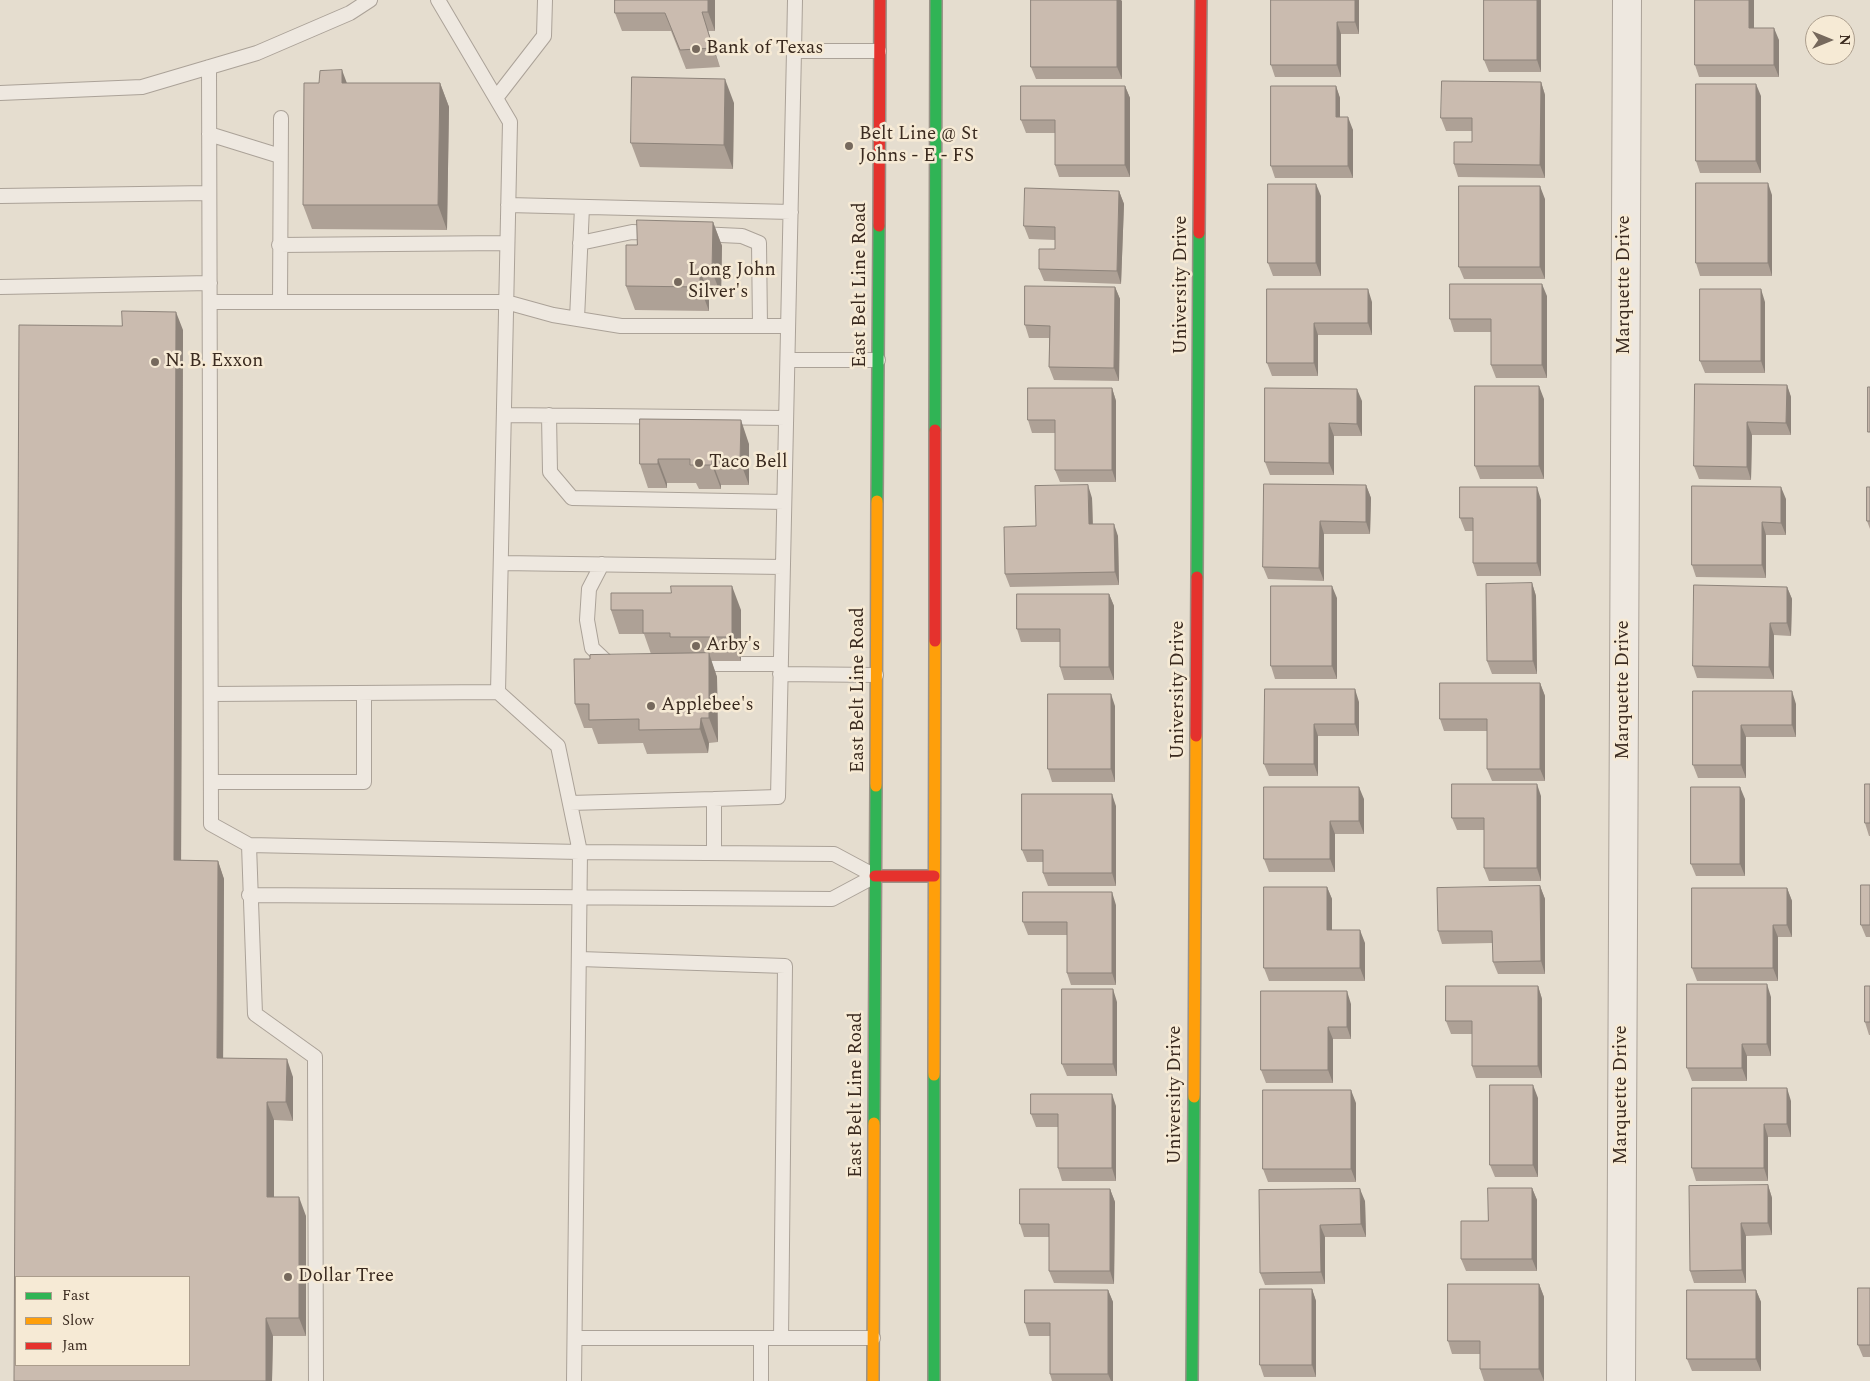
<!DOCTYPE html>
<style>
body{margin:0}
#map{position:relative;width:1870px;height:1381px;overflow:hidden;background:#e5ddcf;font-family:Spectral,serif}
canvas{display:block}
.legend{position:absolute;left:15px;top:1276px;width:175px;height:90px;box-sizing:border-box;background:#f6ead5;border:1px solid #ab9d8c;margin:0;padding:6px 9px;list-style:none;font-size:15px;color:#3a2a1f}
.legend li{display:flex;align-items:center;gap:10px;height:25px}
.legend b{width:25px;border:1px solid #ab9d8c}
.north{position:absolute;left:1805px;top:15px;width:50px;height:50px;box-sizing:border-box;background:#f6ead5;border:1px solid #ab9d8c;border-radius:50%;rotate:90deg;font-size:14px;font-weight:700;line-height:20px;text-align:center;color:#3a2a1f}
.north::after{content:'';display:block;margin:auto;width:18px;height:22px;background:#76695d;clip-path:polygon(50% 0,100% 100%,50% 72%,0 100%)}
</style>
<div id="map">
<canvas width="1870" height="1381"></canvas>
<ul class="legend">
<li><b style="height:6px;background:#30b455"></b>Fast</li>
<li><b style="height:6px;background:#ff9f0a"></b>Slow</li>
<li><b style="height:6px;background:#e5322d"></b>Jam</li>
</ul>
<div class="north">N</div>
</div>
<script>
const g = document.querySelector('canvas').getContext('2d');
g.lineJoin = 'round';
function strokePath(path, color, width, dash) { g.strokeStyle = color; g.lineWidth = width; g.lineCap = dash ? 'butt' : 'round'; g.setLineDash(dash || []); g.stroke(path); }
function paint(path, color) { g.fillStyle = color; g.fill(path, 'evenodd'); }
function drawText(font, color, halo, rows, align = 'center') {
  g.font = font + ' Spectral,serif'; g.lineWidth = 5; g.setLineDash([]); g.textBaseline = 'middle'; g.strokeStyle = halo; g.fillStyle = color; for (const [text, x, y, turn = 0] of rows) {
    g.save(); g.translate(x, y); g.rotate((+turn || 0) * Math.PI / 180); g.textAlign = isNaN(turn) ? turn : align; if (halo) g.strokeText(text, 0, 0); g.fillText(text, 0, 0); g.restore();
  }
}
const lane = new Path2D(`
 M438,0l72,122 -12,570 60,54 22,106 -6,529
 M795,0l-1,51h85
 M209,67l2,757 38,21 6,169 60,43 1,324
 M0,93l142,-6 115,-34 93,-40 20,-13
 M496,98l48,-62 1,-36
 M209,134l71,22
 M0,196l209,-3
 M508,205l283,7
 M699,234l43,2 17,7 1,83
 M580,243l52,-11 23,1
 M279,245l228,-2
 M0,287l210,-4
 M210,302h296l47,13 68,11h167
 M280,302l1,-184
 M577,319l5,-112
 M788,360h90
 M504,415l282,3
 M549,415l1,57 22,26 212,4
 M501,563l282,4
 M602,564l-13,25 -2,31 5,28 16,15h4
 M694,664h87
 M780,674l96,1
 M211,694l287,-2
 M211,782h153v-89
 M570,803l144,-4
 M249,845l331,7 254,2 41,22
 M714,852v-53l64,-2 16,-746
 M249,895l583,4 43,-23
 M580,959l205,7 -4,372
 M575,1338h298
 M761,1338v43`);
const street = new Path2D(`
 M1621,1381l6,-1381`);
const fast = new Path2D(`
 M935,430l1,-430
 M877,501l2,-275
 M1197,577l2,-344
 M874,1123l2,-337
 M934,1381v-306
 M1192,1381l2,-284`);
const slow = new Path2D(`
 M876,786l1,-285
 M934,1075l1,-434
 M1194,1097l2,-361
 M873,1381l1,-258`);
const jam = new Path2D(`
 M879,226l1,-226
 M1199,233l2,-233
 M935,641v-211
 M1196,736l1,-159
 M875,876h59`);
strokePath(lane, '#aba298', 16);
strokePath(street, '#aba298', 30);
strokePath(fast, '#9a9288', 14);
strokePath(slow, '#9a9288', 14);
strokePath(jam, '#9a9288', 14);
strokePath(lane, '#eee8e0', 14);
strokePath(street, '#eee8e0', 28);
strokePath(fast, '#30b455', 11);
strokePath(slow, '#ff9f0a', 11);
strokePath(jam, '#e5322d', 11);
paint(new Path2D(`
 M715,0v31h-7l12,36 -34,2 -15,-38h-49l-7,-18z
 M1359,0v34h-18v43h-66l-4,-12z
 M1541,0v72h-52l-5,-12z
 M1754,0v28l25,12v37h-80l-4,-12z
 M1122,1v78h-86l-5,-12z
 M1541,82l4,13v83l-87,-1 -4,-13 18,-22v-11h-26l-5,-13z
 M347,83h93l9,24 -2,123 -135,-1 -9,-24z
 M1125,86l5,12v79h-71l-4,-12v-32h-29l-5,-13z
 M1336,86l4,12v19l13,13v48h-78l-4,-12z
 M1761,96v77h-61l-4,-12z
 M734,103l-1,66 -93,-2 -9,-24z
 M1119,191l5,13 -3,80 -77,-3 -5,-12 16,-20v-9l-26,-1 -5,-13z
 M1772,195v81h-72l-4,-13z
 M1321,196v80h-48l-5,-13z
 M1545,199v80h-81l-5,-12z
 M713,222l9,24 -1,49h-12v16l-74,-1 -9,-24 11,-41z
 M1115,287l5,12 -1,82 -65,-1 -5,-13v-29h-20l-4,-13z
 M1267,289l105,13v33h-54v41h-46l-5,-13z
 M1547,296v82h-51l-5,-13v-33h-37l-4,-13z
 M1765,302v71h-60l-5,-12z
 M19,325l164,5 -2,530 37,1 6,18 -1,180 70,18v44l-19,-1v77l32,19v120h-33l-1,45z
 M1787,385l4,12v38h-39l-1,45 -52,-1 -5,-13z
 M1112,388l4,13v81h-56l-5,-12v-37h-23l-4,-13z
 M1544,399v80h-64l-5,-13z
 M1362,401v35h-28v39h-64l-5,-13z
 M640,419l109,25v41h-28v4h-22l-3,-6h-29v5h-19l-8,-24z
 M1264,484l102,1 5,13 -1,36h-46v47l-56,-2 -5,-12z
 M1870,487v42l-3,-8z
 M1092,498l1,26 25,12 1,49 -109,2 -5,-13 31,-48z
 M1786,499v36h-20v43l-70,-1 -4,-12z
 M1541,500v76h-64l-4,-13v-32h-8l-5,-13z
 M1532,583l4,13 1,78h-45l-5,-13z
 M1787,587l5,12 -1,37 -17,-1v44l-77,-1 -4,-12z
 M1109,594l5,12v74h-50l-4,-13v-25h-39l-4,-13z
 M1337,598v81h-62l-4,-13z
 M611,610h130v51h-30l6,16 1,65 -9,1 -1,10 -61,1 -4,-11 -45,1 -6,-16h-8l-9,-24 15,-45 61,-5 -7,-20h-25z
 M1540,683l5,13v85h-53l-5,-12v-38h-43l-4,-12z
 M1265,689l94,13v34h-41v40h-49l-5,-12z
 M1693,691l103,13v33h-50v41h-48l-5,-13z
 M1115,706v76h-63l-4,-13z
 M1870,784v52h-1l-4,-13z
 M1541,796v85h-52l-5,-13v-38h-27l-5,-12z
 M1364,799v35h-29v38h-66l-5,-13z
 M1745,799v77h-49l-5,-12z
 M1116,806v80h-68l-5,-13v-11h-16l-5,-12z
 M1870,885v52h-4l-5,-12z
 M1540,886l5,13v75h-47l-5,-12v-19l-51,1 -4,-13z
 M1327,887l5,12v31l33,13v38h-96l-5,-13z
 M1787,888l5,13v36h-14v44h-81l-5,-13z
 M1116,905v80h-45l-4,-12v-38h-39l-5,-13z
 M1538,986l4,13v79h-66l-4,-12v-32h-21l-5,-13z
 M1870,986v49h-1l-4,-13z
 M1771,997v59h-24v25h-55l-5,-13z
 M1117,1002v74h-50l-5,-12z
 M1351,1004v35h-18v44h-67l-5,-13z
 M1538,1098v79h-43l-5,-12z
 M1791,1101v36h-23v44h-72l-4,-13z
 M1356,1103v79h-88l-5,-13z
 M1116,1106v75h-54l-4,-13v-41h-22l-5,-13z
 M1768,1185l4,13v37l-26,1v47h-52l-4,-12z
 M1532,1188l5,12v71h-71l-5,-12 27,-38z
 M1110,1189l5,13 -1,82 -60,-1 -5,-12v-34h-25l-4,-13z
 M1259,1190l106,11 1,36h-41v47l-60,1 -5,-12z
 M1539,1284l5,13v84h-60l-4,-12v-15h-28l-4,-13z
 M1870,1288v69h-7l-5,-12z
 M1312,1289l4,12v76h-52l-4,-12z
 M1108,1290l5,12v79h-61l-2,-7v-38h-21l-4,-13z
 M1756,1290l5,12v69h-69l-5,-12z`), '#aea196');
paint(new Path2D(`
 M708,0h7v31l-7,-19z
 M1117,0h4l1,1v78l-5,-12z
 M1355,0h4v34l-4,-12z
 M1537,0h4v72l-4,-12z
 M1749,0h5v40l-5,-12z
 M702,12l6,19 12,36 -7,-19z
 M1337,22l4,12v43l-4,-12z
 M1774,28l5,12v37l-5,-12z
 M342,70l9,24 -9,-11z
 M725,79l9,24 -1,66 -9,-24z
 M1541,82l4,13v83l-5,-13z
 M440,83l9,24 -2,123 -9,-25z
 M1756,84l5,12v77l-5,-12z
 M1125,86l5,12v79l-5,-12z
 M1336,86l4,12v32l-4,-13z
 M1348,117l5,13v48l-5,-12z
 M1768,183l4,12v81l-4,-13z
 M1316,184l5,12v80l-5,-13z
 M1540,186l5,13v80l-5,-12z
 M1119,191l5,13 -3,80 -4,-13z
 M713,222l9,24 -1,49 -9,-24z
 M700,271l9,24v16l-9,-24z
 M1542,284l5,12v82l-5,-13z
 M1115,287l5,12 -1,82 -5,-13z
 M1368,289l4,13v33l-4,-12z
 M1761,289l4,13v71l-4,-12z
 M176,312l7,18 -2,549 -7,-19z
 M1314,323l4,12v41l-4,-13z
 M1787,385l4,12v38l-5,-12z
 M1539,386l5,13v80l-5,-13z
 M1112,388l4,13v81l-4,-12z
 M1357,389l5,12v35l-5,-12z
 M741,420l8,24v41l-9,-24z
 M1747,422l5,13 -1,45 -4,-13z
 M1329,423l5,13v39l-5,-12z
 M658,459l9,24v5l-9,-24z
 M712,461l9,24v4l-9,-24z
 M1088,485l4,13 1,39 -4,-13z
 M1366,485l5,13 -1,36 -4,-12z
 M1537,487l4,13v76l-4,-13z
 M1781,487l5,12v36l-5,-12z
 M1320,521l4,13v47l-5,-13z
 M1762,522l4,13v43l-4,-13z
 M1114,524l4,12 1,49 -4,-13z
 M1532,583l4,13 1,78 -4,-13z
 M732,586l9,24v51l-9,-24z
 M1332,586l5,12v81l-5,-13z
 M1787,587l5,12 -1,37 -4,-13z
 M1109,594l5,12v74l-5,-13z
 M1770,623l4,12v44l-5,-12z
 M709,653l8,24 1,65 -9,-24z
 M1540,683l5,13v85l-5,-12z
 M1355,689l4,13v34l-4,-12z
 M1792,691l4,13v33l-4,-12z
 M1111,694l4,12v76l-4,-13z
 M701,718l8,25 -1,10 -8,-24z
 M1314,724l4,12v40l-4,-12z
 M1741,725l5,12v41l-5,-13z
 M1537,784l4,12v85l-4,-13z
 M1359,787l5,12v35l-5,-13z
 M1740,787l5,12v77l-5,-12z
 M1112,794l4,12v80l-4,-13z
 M1330,821l5,13v38l-5,-13z
 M218,861l6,18 -1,198 -6,-19z
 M1540,886l5,13v75l-4,-13z
 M1327,887l5,12v44l-5,-13z
 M1787,888l5,13v36l-5,-12z
 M1112,892l4,13v80l-4,-12z
 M1773,925l5,12v44l-5,-13z
 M1360,930l5,13v38l-5,-13z
 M1767,984l4,13v59l-4,-12z
 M1538,986l4,13v79l-4,-12z
 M1113,989l4,13v74l-4,-12z
 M1347,991l4,13v35l-4,-12z
 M1328,1027l5,12v44l-5,-13z
 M1742,1044l5,12v25l-5,-13z
 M287,1059l6,18v44l-7,-19z
 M1533,1085l5,13v79l-5,-12z
 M1787,1088l4,13v36l-4,-13z
 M1351,1090l5,13v79l-5,-13z
 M1112,1094l4,12v75l-4,-13z
 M267,1102l7,18v95l-7,-18z
 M1764,1124l4,13v44l-4,-13z
 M1768,1185l4,13v37l-4,-12z
 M1532,1188l5,12v71l-5,-12z
 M1110,1189l5,13 -1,82 -4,-13z
 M1360,1189l5,12 1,36 -5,-13z
 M299,1197l7,19v120l-7,-18z
 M1741,1223l5,13v47l-4,-13z
 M1320,1225l5,12v47l-4,-12z
 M1539,1284l5,13v84l-5,-12z
 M1312,1289l4,12v76l-4,-12z
 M1108,1290l5,12v79h-2l-3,-7z
 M1756,1290l5,12v69l-5,-12z
 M266,1318l7,18 -1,45h-6z`), '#8d837a');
const building = new Path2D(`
 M615,0h93v12h-6l11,36 -33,2 -15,-37h-50z
 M1031,0h86v67h-86z
 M1271,0h84v22h-18v43h-66z
 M1484,0h53v60h-53z
 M1695,0h54v28h25v37h-79z
 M342,70v13h98l-2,122h-135l1,-122h15l1,-12z
 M632,77l93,2 -1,66 -93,-2z
 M1442,81l99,1 -1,83 -86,-1v-22h18v-24h-31z
 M1696,84h60v77h-60z
 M1021,86h104v79h-70v-45h-34z
 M1271,86h65v31h12v49h-77z
 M1696,183h72v80h-72z
 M1268,184h48v79h-48z
 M1459,186h81v81h-81z
 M1025,188l94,3 -2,80 -78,-2v-20h16v-22l-31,-1z
 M637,220l76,2 -1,49h-12v16l-74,-1v-41h11z
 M1450,284h92v81h-51v-46h-41z
 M1025,286l90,1 -1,81 -65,-1 1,-41 -25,-1z
 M1267,289h101v34h-54v40h-47z
 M1700,289h61v72h-61z
 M122,311l54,1 -2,548 44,1 -1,197 70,1 -1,43h-19v95h32v121h-33v63h-252l5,-1056 103,1zM16,1277h173v88h-173z
 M1695,384l92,1 -1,38 -39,-1v45l-53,-1z
 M1475,386h64v80h-64z
 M1868,387h2v45h-2z
 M1028,388h84v82h-57v-50h-27z
 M1265,388l92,1v35l-28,-1v40l-64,-1z
 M640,419l101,1 -1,41h-28v4h-22v-6h-32v5h-18z
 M1264,484l102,1v37l-46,-1 -1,47 -56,-1z
 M1088,485l1,39h25l1,48 -110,2 -1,-47 32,-1 -1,-40z
 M1692,486l89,1v36l-19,-1v43h-70z
 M1460,487h77v76h-64v-45h-13z
 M1867,487h3v34h-3z
 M1532,583l1,78h-46l-1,-77z
 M1694,585l93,2v36h-17l-1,44 -76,-1z
 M671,586h61v51h-62v-4h-27v-23h-32v-17h60z
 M1271,586h61v80h-61z
 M1017,594h92v73h-49v-38h-43z
 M709,653v65h-8l-1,11 -61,1v-11l-50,1v-16h-14l-1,-45h16v-4z
 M1440,683h100v86h-53v-50h-47z
 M1265,689h90v35h-41v40h-50z
 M1693,691h99v34h-51v40h-48z
 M1048,694h63v75h-63z
 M1452,784h85v84h-53v-50h-32z
 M1865,784h5v39h-5z
 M1264,787h95v34h-29v38h-66z
 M1691,787h49v77h-49z
 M1022,794h90v79h-69v-23h-21z
 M1861,885h9v40h-9z
 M1540,886l1,75 -48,1 -1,-31h-54l-1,-43z
 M1264,887h63v43h33v38h-96z
 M1692,888h95v37h-14v43h-81z
 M1023,892h89v81h-45v-51h-44z
 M1687,984h80v60h-25v24h-55z
 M1446,986h92v80h-66v-45h-26z
 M1865,986h5v36h-5z
 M1062,989h51v75h-51z
 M1261,991h86v36h-19v43h-67z
 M1490,1085h43v80h-43z
 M1692,1088h95v36h-23v44h-72z
 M1263,1090h88v79h-88z
 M1031,1094h81v74h-54v-54h-27z
 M1768,1185v38h-27l1,47 -52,1 -1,-85z
 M1488,1188h44v71h-71v-38h27z
 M1020,1189h90v82h-61v-47h-29z
 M1360,1189l1,35 -41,1 1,47 -61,1 -1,-83z
 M1448,1284h91v85h-59v-28h-32z
 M1858,1288h12v57h-12z
 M1260,1289h52v76h-52z
 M1025,1290h83v84h-58v-51h-25z
 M1687,1290h69v69h-69z`);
paint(building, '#cabbaf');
strokePath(building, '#8d837a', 1);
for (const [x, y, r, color] of [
 [696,49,5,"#76695d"],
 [849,146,5,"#76695d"],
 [678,282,5,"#76695d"],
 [155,362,5,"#76695d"],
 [699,463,5,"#76695d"],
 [696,646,5,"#76695d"],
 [651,706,5,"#76695d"],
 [288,1277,5,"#76695d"]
]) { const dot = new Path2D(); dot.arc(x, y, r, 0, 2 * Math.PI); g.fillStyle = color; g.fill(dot); strokePath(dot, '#f6ead5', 2); }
drawText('19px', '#3a2a1f', '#f6ead5', [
 ["Bank of Texas",706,49],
 ["Belt Line @ St",859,135],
 ["Johns - E - FS",859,157],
 ["Long John",688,271],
 ["Silver's",688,293],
 ["N. B. Exxon",165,362],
 ["Taco Bell",709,463],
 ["Arby's",706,646],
 ["Applebee's",661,706],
 ["Dollar Tree",298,1277]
], 'left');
drawText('19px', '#3a2a1f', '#f6ead5', [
 ["East Belt Line Road",861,285,-90],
 ["University Drive",1182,285,-90],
 ["Marquette Drive",1625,285,-90],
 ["East Belt Line Road",859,690,-90],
 ["University Drive",1179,690,-90],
 ["Marquette Drive",1624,690,-90],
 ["East Belt Line Road",857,1095,-90],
 ["University Drive",1176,1095,-90],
 ["Marquette Drive",1622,1095,-90]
]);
</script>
